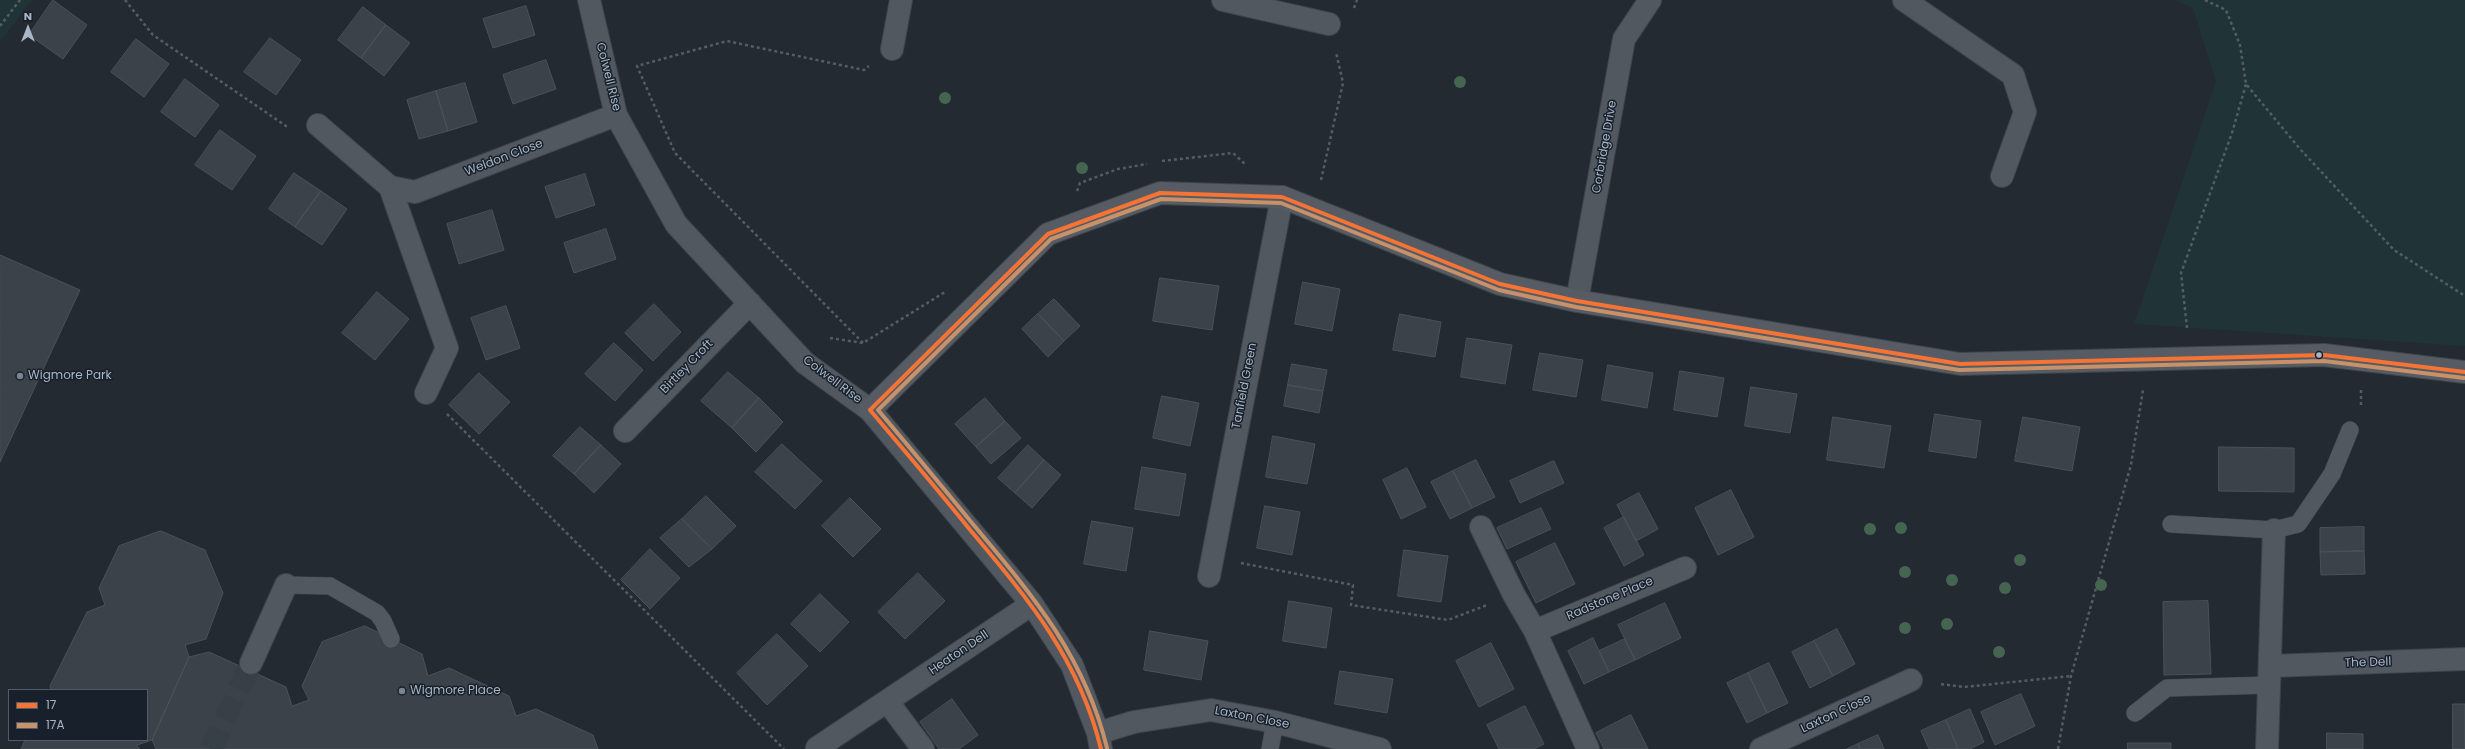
<!DOCTYPE html>
<style>
body{margin:0}
#map{position:relative;width:2465px;height:749px;overflow:hidden;background:#232a31;font-family:Poppins,sans-serif}
canvas{display:block}
.legend{position:absolute;left:8px;top:689px;width:140px;height:52px;box-sizing:border-box;background:#17202b;border:1px solid #525c69;margin:0;padding:5px 7px;list-style:none;font-size:12px;color:#aab6c5}
.legend li{display:flex;align-items:center;gap:8px;height:20px}
.legend b{width:20px;border:1px solid #525c69}
.north{position:absolute;left:8px;top:8px;width:40px;height:40px;-webkit-text-stroke:3px #17202b;paint-order:stroke;rotate:0deg;font-size:11px;font-weight:700;line-height:16px;text-align:center;color:#aab6c5}
.north::after{content:'';display:block;margin:auto;width:14px;height:18px;background:#aab6c5;clip-path:polygon(50% 0,100% 100%,50% 72%,0 100%)}
</style>
<div id="map">
<canvas width="2465" height="749"></canvas>
<ul class="legend">
<li><b style="height:5px;background:#f57335"></b>17</li>
<li><b style="height:5px;background:#c7916a"></b>17A</li>
</ul>
<div class="north">N</div>
</div>
<script>
const g = document.querySelector('canvas').getContext('2d');
g.lineJoin = 'round';
function paint(path, color) { g.fillStyle = color; g.fill(path, 'evenodd'); }
function strokePath(path, color, width, dash) { g.strokeStyle = color; g.lineWidth = width; g.lineCap = dash ? 'butt' : 'round'; g.setLineDash(dash || []); g.stroke(path); }
function drawText(font, color, halo, rows, align = 'center') {
  g.font = font + ' Poppins,sans-serif'; g.lineWidth = 3; g.setLineDash([]); g.textBaseline = 'middle'; g.strokeStyle = halo; g.fillStyle = color; for (const [text, x, y, turn = 0] of rows) {
    g.save(); g.translate(x, y); g.rotate((+turn || 0) * Math.PI / 180); g.textAlign = isNaN(turn) ? turn : align; if (halo) g.strokeText(text, 0, 0); g.fillText(text, 0, 0); g.restore();
  }
}
paint(new Path2D(`
 M0,0h32l-32,42z
 M2173,0h292v346l-331,-22 82,-242 -23,-74z`), '#203437');
const building = new Path2D(`
 M53,0l34,25 -24,34 -34,-24z
 M526,6l9,29 -42,13 -10,-29z
 M363,7l23,18 -25,33 -23,-18z
 M386,25l24,18 -26,33 -23,-18z
 M270,38l31,22 -25,35 -32,-23z
 M136,39l33,25 -25,33 -33,-25z
 M546,60l10,29 -43,15 -10,-29z
 M185,79l34,26 -24,32 -34,-25z
 M465,83l12,39 -29,9 -12,-40z
 M436,91l12,40 -29,8 -12,-39z
 M220,130l36,26 -24,34 -37,-25z
 M294,173l27,18 -26,36 -26,-18z
 M585,174l10,31 -39,13 -11,-31z
 M321,191l26,18 -25,36 -27,-18z
 M492,210l12,40 -45,14 -12,-40z
 M606,229l10,30 -42,14 -10,-30z
 M0,255l80,35 -80,172z
 M1160,278l59,8 -7,44 -59,-9z
 M1303,282l37,7 -8,42 -37,-7z
 M377,292l32,27 -34,41 -33,-27z
 M1054,299l26,27 -16,15 -26,-27z
 M654,304l27,28 -28,29 -28,-28z
 M506,306l14,42 -34,12 -15,-42z
 M1038,314l26,27 -16,16 -26,-28z
 M1400,314l41,8 -6,35 -42,-7z
 M1467,338l45,7 -7,39 -44,-7z
 M614,343l29,27 -28,31 -30,-27z
 M1540,353l43,7 -7,37 -43,-7z
 M1292,364l35,6 -4,21 -35,-6z
 M1608,365l45,8 -6,35 -45,-8z
 M1680,371l44,7 -7,39 -43,-7z
 M728,372l31,26 -27,30 -31,-27z
 M479,373l31,29 -31,32 -30,-29z
 M1288,385l35,6 -4,22 -35,-7z
 M1751,387l46,7 -7,39 -45,-7z
 M1162,396l37,7 -9,43 -37,-8z
 M759,398l24,24 -27,30 -24,-24z
 M985,398l20,23 -29,26 -21,-23z
 M1935,414l46,7 -5,37 -47,-7z
 M1833,417l58,9 -7,42 -57,-8z
 M2023,417l57,10 -8,44 -57,-10z
 M1005,421l16,17 -30,26 -15,-17z
 M580,427l21,18 -27,29 -21,-18z
 M1273,436l42,8 -8,40 -41,-7z
 M782,444l40,37 -27,28 -40,-37z
 M601,445l20,19 -27,29 -20,-19z
 M1028,445l16,15 -29,33 -17,-15z
 M2219,447l75,1v44l-75,-1z
 M1044,460l17,15 -29,33 -17,-15z
 M1476,460l19,37 -23,11 -19,-37z
 M1554,461l10,22 -44,20 -10,-22z
 M1142,467l44,7 -7,42 -44,-7z
 M1407,468l19,39 -25,12 -18,-39z
 M1453,471l19,37 -22,11 -19,-37z
 M1731,490l23,47 -36,18 -23,-47z
 M1639,493l19,36 -22,12 -19,-36z
 M706,496l30,30 -24,23 -30,-30z
 M850,498l31,31 -28,28 -31,-31z
 M1265,506l35,6 -8,43 -35,-7z
 M1541,508l10,21 -44,20 -10,-21z
 M1624,517l20,38 -20,11 -20,-38z
 M682,519l30,30 -23,18 -29,-29z
 M1092,521l41,7 -7,43 -42,-7z
 M2364,527v24l-44,1v-24z
 M161,531l44,19 18,43 -17,46 -21,6 4,12 -37,83 -15,5 2,4h-118l4,-9h122v-50h-96l-1,-4 37,-74 18,-7 -6,-17 20,-42z
 M1555,543l20,41 -39,19 -20,-41z
 M650,549l30,29 -30,31 -29,-29z
 M1404,550l44,6 -7,46 -43,-6z
 M2364,551l1,23 -44,1 -1,-23z
 M918,573l27,28 -40,38 -27,-27z
 M820,594l29,28 -29,30 -29,-28z
 M1289,601l43,7 -6,40 -43,-7z
 M2208,601l3,73 -47,1 -1,-73z
 M1665,603l16,35 -46,22 -17,-35z
 M365,626l57,28 6,22 21,-8 60,28 7,20 20,-7 57,26 5,14h-442l-4,-9 37,-83 20,-5 77,35 6,19 17,-6 -7,-14 20,-44z
 M1837,629l18,35 -22,12 -19,-35z
 M1150,631l58,10 -7,39 -57,-10z
 M777,634l31,32 -41,39 -30,-32z
 M1593,638l16,34 -25,12 -16,-33z
 M1625,639l10,21 -26,12 -10,-21z
 M1814,641l19,35 -23,12 -18,-36z
 M1491,643l23,46 -35,18 -23,-46z
 M1769,663l19,40 -21,10 -19,-40z
 M1340,671l53,8 -6,34 -52,-9z
 M1748,673l19,40 -20,10 -20,-40z
 M2021,694l14,32 -40,19 -14,-33z
 M952,699l26,36 -19,14h-20l-19,-27z
 M2453,704h12v45h-12z
 M1525,706l19,38 -10,5h-35l-12,-24z
 M1970,709l14,33 -14,7h-12l-12,-29z
 M1631,715l17,34h-44l-8,-16z
 M1946,720l12,29h-29l-8,-18z
 M2327,733l36,1v15h-36z
 M1878,735l6,14h-24l-2,-5z
 M2128,743h43v6h-43z
 M1858,744l2,5h-13z`);
paint(building, '#3c4249');
strokePath(building, '#4a515a', 1);
strokePath(new Path2D(`
 M211,749l40,-86`), '#373f47', 22, [22, 11]);
const lane = new Path2D(`
 M2171,524l103,6 24,-6 34,-50 18,-44
 M286,585l44,1 47,27 6,8 8,18
 M2135,713l32,-25 102,-3
 M1270,749l5,-27`);
const street = new Path2D(`
 M589,0l27,115 60,109 129,139 65,47 162,194 40,61 26,68 3,16
 M1223,0l106,24
 M1904,0l109,75 12,37 -23,64
 M892,49l9,-49
 M318,125l72,62 25,5 201,-77
 M390,187l57,161 -21,45
 M1577,301l47,-262 26,-39
 M625,431l125,-128
 M1481,527l33,68 21,36 53,118
 M1209,576l73,-379
 M1535,631l150,-63
 M251,663l35,-78
 M2270,666l195,-7
 M887,701l36,48
 M1098,733l36,-11 77,-12 64,12 105,27
 M817,748l215,-144
 M1761,749l150,-69
 M2267,749l7,-219`);
const secondary = new Path2D(`
 M870,410l178,-176 112,-41 122,4 218,87 77,17 383,63 364,-9 141,17`);
strokePath(lane, '#3f454b', 18);
strokePath(street, '#3f454b', 24);
strokePath(secondary, '#3f454b', 24);
strokePath(new Path2D(`
 M125,0l28,35 133,91h4
 M2205,0l21,10 14,35 6,39 54,65 94,101 71,46
 M1354,8l3,-8
 M0,26l20,-26
 M1162,161l71,-8 13,12
 M1321,180l22,-97 -7,-31
 M1077,191l3,-8 38,-14 29,-5
 M2187,328l-6,-55 51,-140 14,-49
 M830,338l33,5 82,-51
 M863,343l-188,-190 -38,-87 90,-25 137,29 5,-4
 M2361,390v15
 M447,414l337,335
 M1241,563l112,22 -2,20 97,15 39,-15
 M1941,684l23,3 107,-11
 M2058,749l13,-73 60,-211 12,-75`), '#555d64', 2.5, [3, 3]);
strokePath(lane, '#525860', 17);
strokePath(street, '#525860', 22);
strokePath(secondary, '#575c64', 22);
strokePath(new Path2D(`
 M1101,749c-22,-90 -72,-149 -130,-218 -33,-41 -67,-81 -101,-121l178,-176 112,-41 122,4 218,87 77,17 383,63 364,-9 141,17`), '#f57335', 4);
strokePath(new Path2D(`
 M1107,748c-22,-90 -72,-150 -130,-219 -33,-40 -65,-79 -99,-119l173,-171 110,-40 120,4 218,87 77,17 383,63 365,-9 140,17`), '#c7916a', 4);
g.fillStyle = '#456551';
for (const [x, y] of [
 [1460,82],
 [945,98],
 [1082,168],
 [1901,528],
 [1870,529],
 [2020,560],
 [1905,572],
 [1952,580],
 [2101,585],
 [2005,588],
 [1947,624],
 [1905,628],
 [1999,652]
]) { g.beginPath(); g.arc(x, y, 6, 0, 2 * Math.PI); g.fill(); }
for (const [x, y, r, color] of [
 [2319,355,3.5,"#aab6c5"],
 [20,376,4,"#7b8591"],
 [402,691,4,"#7b8591"]
]) { const dot = new Path2D(); dot.arc(x, y, r, 0, 2 * Math.PI); g.fillStyle = color; g.fill(dot); strokePath(dot, '#17202b', 1.5); }
drawText('12px', '#aab6c5', '#17202b', [
 ["Colwell Rise",608,77,76],
 ["Corbridge Drive",1605,147,-80],
 ["Weldon Close",504,158,-21],
 ["Birtley Croft",687,367,-46],
 ["Colwell Rise",832,380,37],
 ["Tanfield Green",1245,386,-79],
 ["Radstone Place",1610,599,-23],
 ["Heaton Dell",959,653,-34],
 ["The Dell",2368,663,-2],
 ["Laxton Close",1836,714,-25],
 ["Laxton Close",1252,718,11]
]);
drawText('12px', '#aab6c5', '#17202b', [
 ["Wigmore Park",28,376],
 ["Wigmore Place",410,691]
], 'left');
</script>
